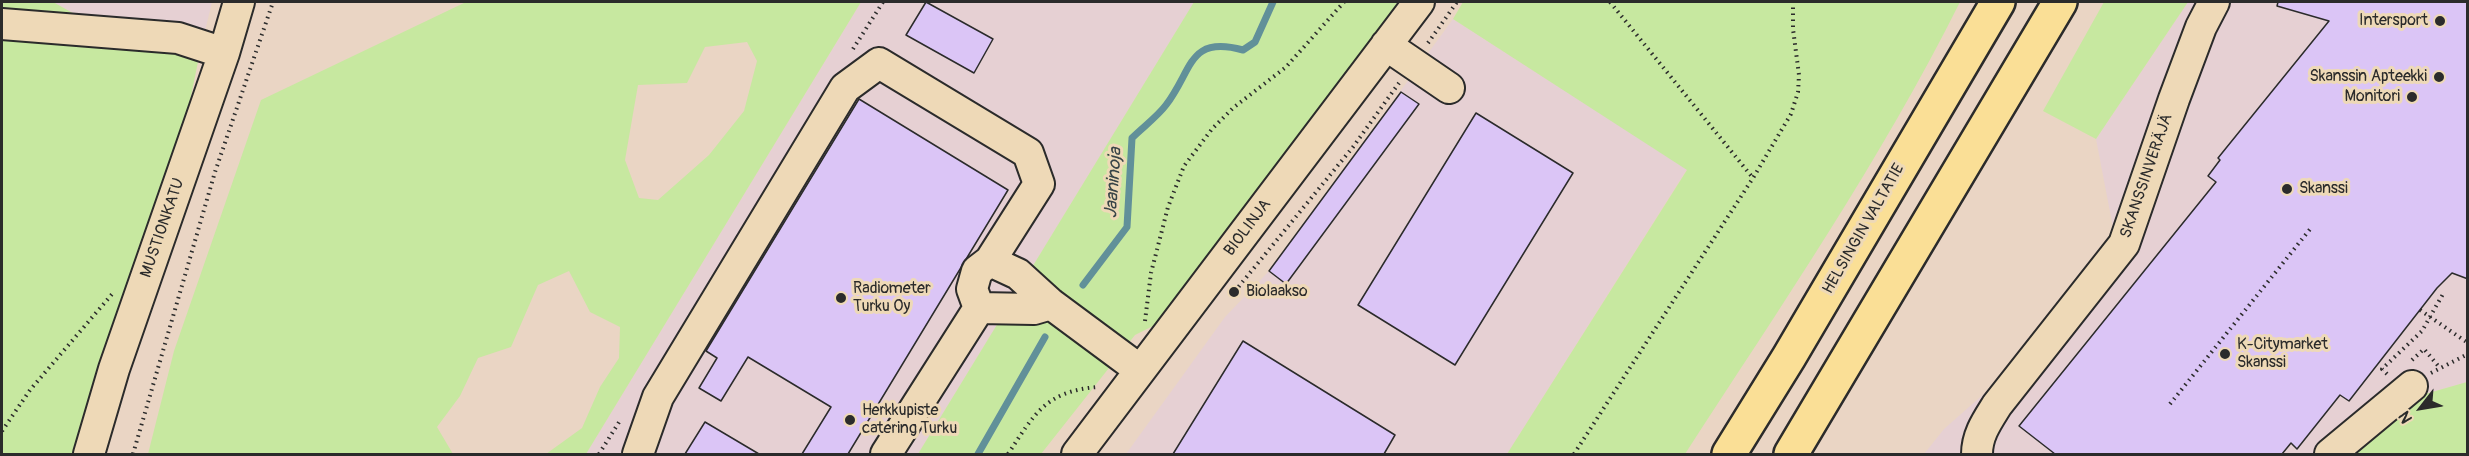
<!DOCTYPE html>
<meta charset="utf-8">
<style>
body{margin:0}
#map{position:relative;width:2469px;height:456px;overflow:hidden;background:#ead5c4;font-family:Pangolin,sans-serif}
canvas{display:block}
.frame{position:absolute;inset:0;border:3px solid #2b2b2b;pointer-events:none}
.north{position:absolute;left:2391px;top:378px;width:60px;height:60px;-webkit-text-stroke:4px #eed9b7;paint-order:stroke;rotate:239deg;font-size:16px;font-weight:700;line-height:24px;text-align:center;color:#2b2b2b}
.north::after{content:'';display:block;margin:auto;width:21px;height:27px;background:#2b2b2b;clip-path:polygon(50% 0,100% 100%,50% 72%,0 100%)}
</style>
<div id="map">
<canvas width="2469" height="456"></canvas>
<div class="frame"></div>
<div class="north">N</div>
</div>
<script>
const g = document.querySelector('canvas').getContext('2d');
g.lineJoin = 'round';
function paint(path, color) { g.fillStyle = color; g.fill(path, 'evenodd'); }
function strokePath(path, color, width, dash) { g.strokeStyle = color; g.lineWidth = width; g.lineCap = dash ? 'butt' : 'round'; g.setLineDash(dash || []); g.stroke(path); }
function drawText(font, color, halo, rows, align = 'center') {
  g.font = font + ' Pangolin,sans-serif'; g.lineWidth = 6; g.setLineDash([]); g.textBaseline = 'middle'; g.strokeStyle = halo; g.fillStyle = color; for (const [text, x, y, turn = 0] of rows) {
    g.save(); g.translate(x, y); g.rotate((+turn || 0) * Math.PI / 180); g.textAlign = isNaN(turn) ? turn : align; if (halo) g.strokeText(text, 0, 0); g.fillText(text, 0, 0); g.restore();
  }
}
paint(new Path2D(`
 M53,2h159l-12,50 -120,-35z
 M861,2h333l-276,452h-332z
 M2188,2h279v380l-42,12 -70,60h-431l20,-25 42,-37 129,-154 -19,-99z
 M1453,19l234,150 -180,285h-381l99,-137 44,-46z`), '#e6d0d3');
paint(new Path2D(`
 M2,2h51l27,15 120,35 -10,49 -116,353h-72z
 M466,2h395l-275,452h-40l36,-26 18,-41 19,-29 1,-31 -30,-15 -21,-41 -31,14 -27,62 -33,11 -18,38 -23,31 16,27h-305l26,-103 87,-251zM747,42l10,19 -13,50 -35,44 -51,45 -19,-2 -14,-38 13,-75 49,-2 18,-36z
 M1194,2h208l-247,323 -20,10 -94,119h-123z
 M1463,2h497c-79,158 -179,304 -275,452h-178l180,-284 -234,-151z
 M2104,2h84l-92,137 -53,-28z
 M2467,382v72h-112l70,-60z`), '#c7e8a0');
strokePath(new Path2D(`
 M1083,285l44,-58 5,-89c11,-11 25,-21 34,-33 27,-35 22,-70 77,-55l12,-8 18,-40
 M978,454l67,-117`), '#619099', 7);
const building = new Path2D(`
 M926,2l67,37 -19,34 -68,-38z
 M2278,2h190v277l-16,-6 -15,15 -88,113 -9,-6 -43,54 -6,-6 -9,11h-227l-36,-28 197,-244 -8,-6 12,-16 -2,-2 111,-137 -52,-15z
 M1401,92l18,12 -133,180 -17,-13z
 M859,99l149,91 -160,264h-46l29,-47 -83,-50 -27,44 -22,-13 18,-30 -11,-7z
 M1476,113l97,60 -118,192 -97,-60z
 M1243,341l152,94 -11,19h-211z
 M705,422l54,32h-74z`);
paint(building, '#dbc5f6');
strokePath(building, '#2b2b2b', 1.5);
const minor = new Path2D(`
 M2,24l176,14 46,15
 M1386,45l63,43
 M990,261l28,13 33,30 89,66
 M979,308l55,1 17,-5
 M89,454l25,-85 110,-316 15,-51
 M638,454l20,-57 187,-309 34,-25 149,90 11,31 -49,77 -13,10 -5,18 7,19 -93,146
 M1077,454l342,-452
 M1977,454c0,-19 10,-33 20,-49l127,-161 50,-145 27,-72 13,-25
 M2330,454l82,-68`);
const highway = new Path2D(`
 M1729,454l60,-97 209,-355
 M1791,454l269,-452`);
strokePath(minor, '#2b2b2b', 34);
strokePath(highway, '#2b2b2b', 38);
strokePath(new Path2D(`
 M1610,2l143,176
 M1428,43l29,-41
 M853,49l30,-47
 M1231,296l122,-149 46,-64
 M2420,310l48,33
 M1145,321l6,-48 17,-66 16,-41 28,-37 21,-21 53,-41 58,-65
 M2412,360l12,-11 16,19
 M2431,373l37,-19
 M2387,374l-5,-5 40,-38 21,-37
 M2170,404l141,-176
 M2,431l28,-41 83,-97
 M133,454l82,-282 58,-170
 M599,454l22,-35
 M1008,454c26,-39 37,-63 90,-67
 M1574,454l179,-276 38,-64 7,-22 1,-17 -6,-46v-27`), '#2b2b2b', 4, [1.5, 4.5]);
strokePath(minor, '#eed9b7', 30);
strokePath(highway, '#fadf96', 33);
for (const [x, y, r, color] of [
 [2440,21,6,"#2b2b2b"],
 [2439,77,6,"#2b2b2b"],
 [2412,97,6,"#2b2b2b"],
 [2287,189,6,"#2b2b2b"],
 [1234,292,6,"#2b2b2b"],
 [841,298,6,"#2b2b2b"],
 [2225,354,6,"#2b2b2b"],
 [850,420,6,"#2b2b2b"]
]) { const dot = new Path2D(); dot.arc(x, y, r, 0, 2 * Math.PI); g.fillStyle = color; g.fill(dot); strokePath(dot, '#eed9b7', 2); }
drawText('16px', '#2b2b2b', '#eed9b7', [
 ["Intersport",2428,21,"right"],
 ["Skanssin Apteekki",2427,77,"right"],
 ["Monitori",2400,97,"right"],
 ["Skanssi",2299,189],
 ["Radiometer",853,289],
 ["Turku Oy",853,307],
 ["Biolaakso",1246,292],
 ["K-Citymarket",2237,345],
 ["Skanssi",2237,363],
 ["Herkkupiste",862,411],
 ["catering Turku",862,429]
], 'left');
drawText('16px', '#2b2b2b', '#eed9b7', [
 ["SKANSSINVERÄJÄ",2147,176,-71],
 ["MUSTIONKATU",163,228,-71],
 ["BIOLINJA",1248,228,-53],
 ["HELSINGIN VALTATIE",1864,229,-60]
]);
drawText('italic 18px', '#384447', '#eed9b7', [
 ["Jaaninoja",1114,183,-86]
]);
</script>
